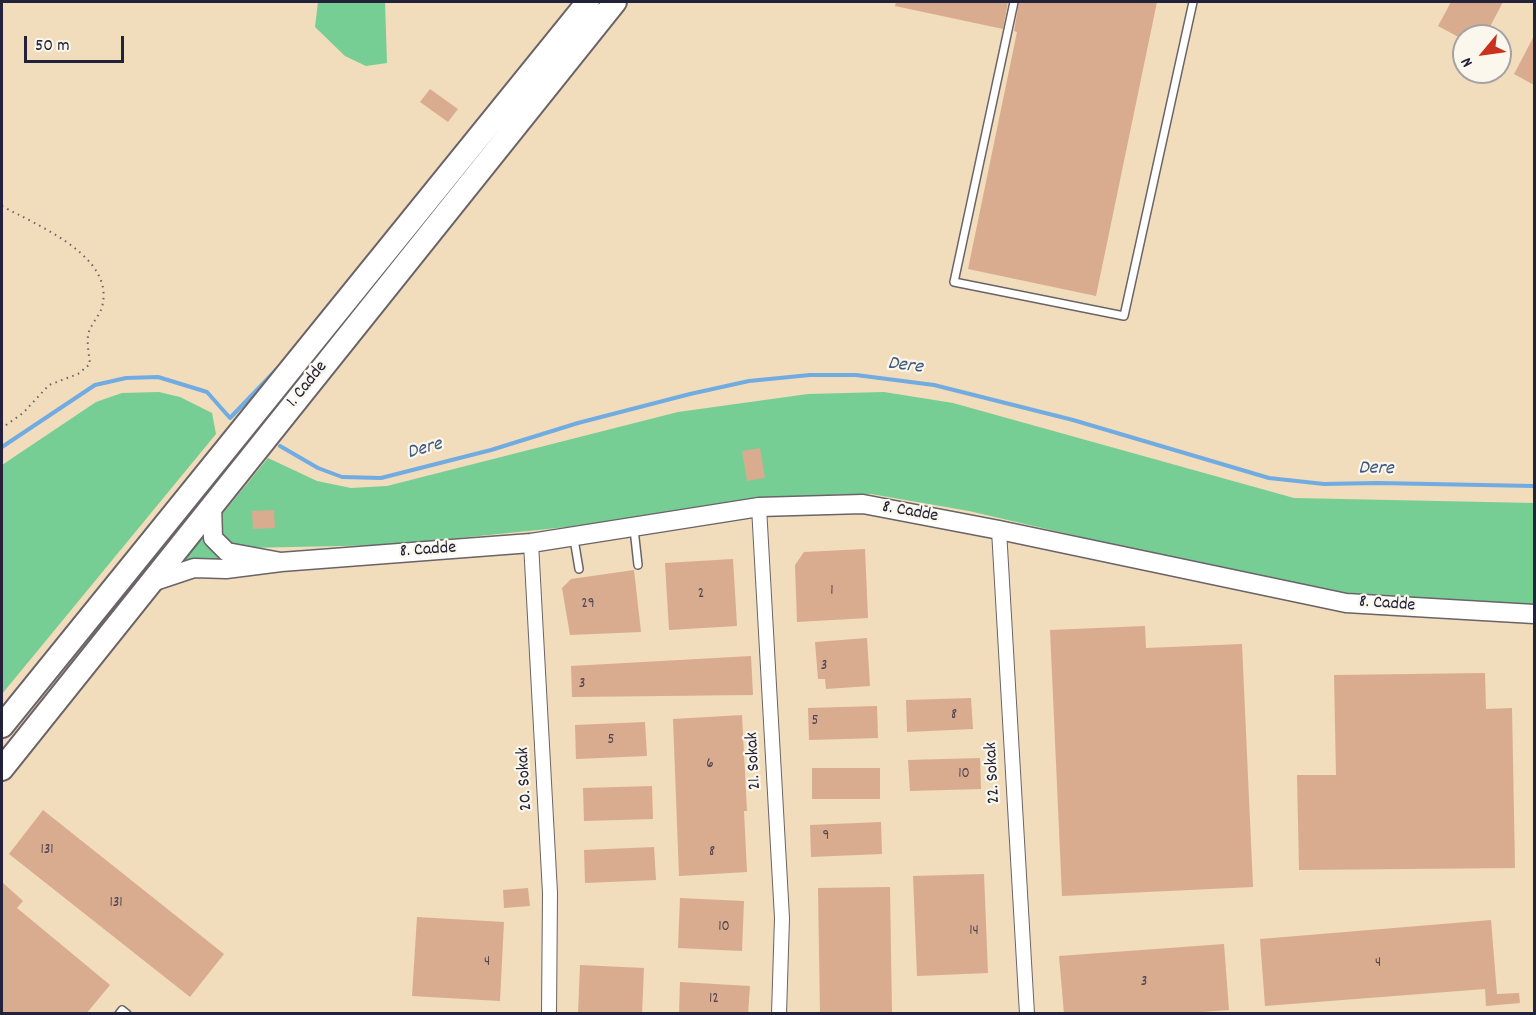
<!DOCTYPE html>
<style>
body{margin:0}
#map{position:relative;width:1536px;height:1015px;overflow:hidden;background:#f1dcbb;font-family:Dekko,sans-serif}
canvas{display:block}
.frame{position:absolute;inset:0;border:3px solid #22223b;pointer-events:none}
.north{position:absolute;left:1452px;top:24px;width:60px;height:60px;box-sizing:border-box;background:#fbf7ec;border:2px solid #a4a2a5;border-radius:50%;rotate:241deg;font-size:16px;font-weight:700;line-height:24px;text-align:center;color:#22223b}
.north::after{content:'';display:block;margin:auto;width:21px;height:27px;background:#c8321e;clip-path:polygon(50% 0,100% 100%,50% 72%,0 100%)}
.scale{position:absolute;left:24px;top:36px;width:100px;height:27px;box-sizing:border-box;border:3px solid #22223b;border-top:0;padding-left:8px;font-size:18px;line-height:21px;white-space:nowrap;color:#22223b;-webkit-text-stroke:4px #fbf7ec;paint-order:stroke}
</style>
<div id="map">
<canvas width="1536" height="1015"></canvas>
<div class="frame"></div>
<div class="north">N</div>
<div class="scale">50 m</div>
</div>
<script>
const g = document.querySelector('canvas').getContext('2d');
g.lineJoin = 'round';
function paint(path, color) { g.fillStyle = color; g.fill(path, 'evenodd'); }
function strokePath(path, color, width, dash) { g.strokeStyle = color; g.lineWidth = width; g.lineCap = dash ? 'butt' : 'round'; g.setLineDash(dash || []); g.stroke(path); }
function drawText(font, color, halo, rows, align = 'center') {
  g.font = font + ' Dekko,sans-serif'; g.lineWidth = 4.5; g.setLineDash([]); g.textBaseline = 'middle'; g.strokeStyle = halo; g.fillStyle = color; for (const [text, x, y, turn = 0] of rows) {
    g.save(); g.translate(x, y); g.rotate((+turn || 0) * Math.PI / 180); g.textAlign = isNaN(turn) ? turn : align; if (halo) g.strokeText(text, 0, 0); g.fillText(text, 0, 0); g.restore();
  }
}
paint(new Path2D(`
 M318,2h67l2,61 -21,3 -21,-10 -30,-29z
 M159,392l21,5 32,16 4,21 -214,260v-229l94,-63 26,-9z
 M884,392l69,11 341,95 240,5v102l-186,-6 -379,-88 -98,-17h-29l-176,23 -276,28 -148,3c-18,-3 -21,-15 -22,-31l48,-59 49,23 34,7 36,-2 291,-74 130,-18z
 M205,533l21,28h-43z`), '#76ce94');
strokePath(new Path2D(`
 M280,446l38,22 24,9 39,1 110,-28 87,-27 112,-29 59,-13 61,-6h46l78,10 139,35 196,58 55,6 53,-1 157,3
 M2,447l93,-62 31,-7 32,-1 49,15 23,26 47,-49`), '#70ace2', 4);
paint(new Path2D(`
 M896,2h112l-5,27 -108,-23z
 M1019,2h138l-61,294 -128,-27 49,-237 -3,-1z
 M1451,2h52l-18,34h-21v4l-26,-14z
 M1534,36v49l-20,-11z
 M430,89l28,20 -10,13 -28,-20z
 M760,448l5,30 -18,3 -5,-30z
 M274,510l1,18 -22,1 -1,-18z
 M865,549l3,69 -71,4 -2,-57 9,-13z
 M733,559l4,67 -68,4 -4,-67z
 M634,570l7,62 -71,3 -8,-47 9,-9z
 M1145,626l1,22 96,-4 11,243 -191,9 -12,-266z
 M867,638l3,48 -44,3 -1,-10h-7l-3,-37z
 M751,656l2,39 -181,2 -1,-31z
 M1485,673l1,36 26,-1 3,160 -216,2 -2,-95h39l-2,-100z
 M971,698l2,31 -66,3 -1,-32z
 M877,706l1,32 -69,2 -1,-32z
 M742,715l5,96h-3l3,61 -68,4 -6,-157z
 M645,722l2,34 -71,3 -1,-34z
 M980,758l1,31 -71,2 -2,-31z
 M812,768h68v31h-68z
 M652,786l1,33 -69,2 -1,-33z
 M43,810l181,144 -34,43 -181,-143z
 M881,822l1,32 -71,3 -1,-32z
 M654,847l2,33 -71,3 -1,-33z
 M984,874l4,99 -71,3 -4,-100z
 M2,882l21,19 -6,7 93,77 -24,29h-84z
 M890,887l2,127h-72l-2,-126z
 M528,888l2,18 -26,2 -1,-18z
 M680,898l64,3 -2,50 -64,-3z
 M417,917l87,5 -4,79 -88,-5z
 M1491,920l6,74 22,-1 1,10 -34,3 -1,-17 -220,17 -5,-67z
 M1224,944l5,66 -53,4h-112l-5,-58z
 M580,965l64,3 -2,46h-64z
 M680,982l70,4 -2,28h-69z`), '#d9ac8f');
const service = new Path2D(`
 M1014,2l-60,280 170,34 69,-314
 M634,529l4,36
 M574,539l5,30
 M119,1014l3,-4 5,4`);
const minor = new Path2D(`
 M759,507l23,411 -3,96
 M999,530l28,484
 M531,543l19,350 -1,121`);
const tertiary = new Path2D(`
 M281,562l250,-19 228,-36 104,-3 136,26 347,73 188,11
 M149,583l45,-15 32,1 55,-7 -54,-10 -14,-14 -1,-33`);
const primary = new Path2D(`
 M2,726l586,-724
 M2,769l613,-767`);
strokePath(service, '#6a6368', 10);
strokePath(minor, '#6a6368', 16);
strokePath(tertiary, '#6a6368', 21);
strokePath(primary, '#6a6368', 26);
strokePath(new Path2D(`
 M2,206c34,19 114,50 100,101 -3,10 -13,19 -14,29 -1,9 1,19 2,28l-12,10 -29,11 -26,28 -21,15`), '#6a6368', 2, [1.5, 4.5]);
strokePath(service, '#fff', 7);
strokePath(minor, '#fff', 14);
strokePath(tertiary, '#fff', 18);
strokePath(primary, '#fff', 22);
drawText('15px', '#504450', null, [
 ["1",832,592],
 ["2",701,595],
 ["29",588,605],
 ["3",824,667],
 ["3",582,685],
 ["8",954,716],
 ["5",815,722],
 ["5",611,741],
 ["6",710,765],
 ["10",964,775],
 ["9",826,837],
 ["131",47,851],
 ["8",712,853],
 ["131",116,904],
 ["10",724,928],
 ["14",974,932],
 ["4",487,963],
 ["4",1378,964],
 ["3",1144,983],
 ["12",714,1000]
]);
drawText('18px', '#22223b', '#fbf7ec', [
 ["1. Cadde",308,385,-51],
 ["8. Cadde",910,513,10],
 ["8. Cadde",428,551,-4],
 ["8. Cadde",1387,605,4],
 ["21. Sokak",755,761,-93],
 ["22. Sokak",994,773,-93],
 ["20. Sokak",526,779,-93]
]);
drawText('italic 20px', '#41597e', '#fbf7ec', [
 ["Dere",905,367,7],
 ["Dere",425,450,-16],
 ["Dere",1376,470,1]
]);
</script>
